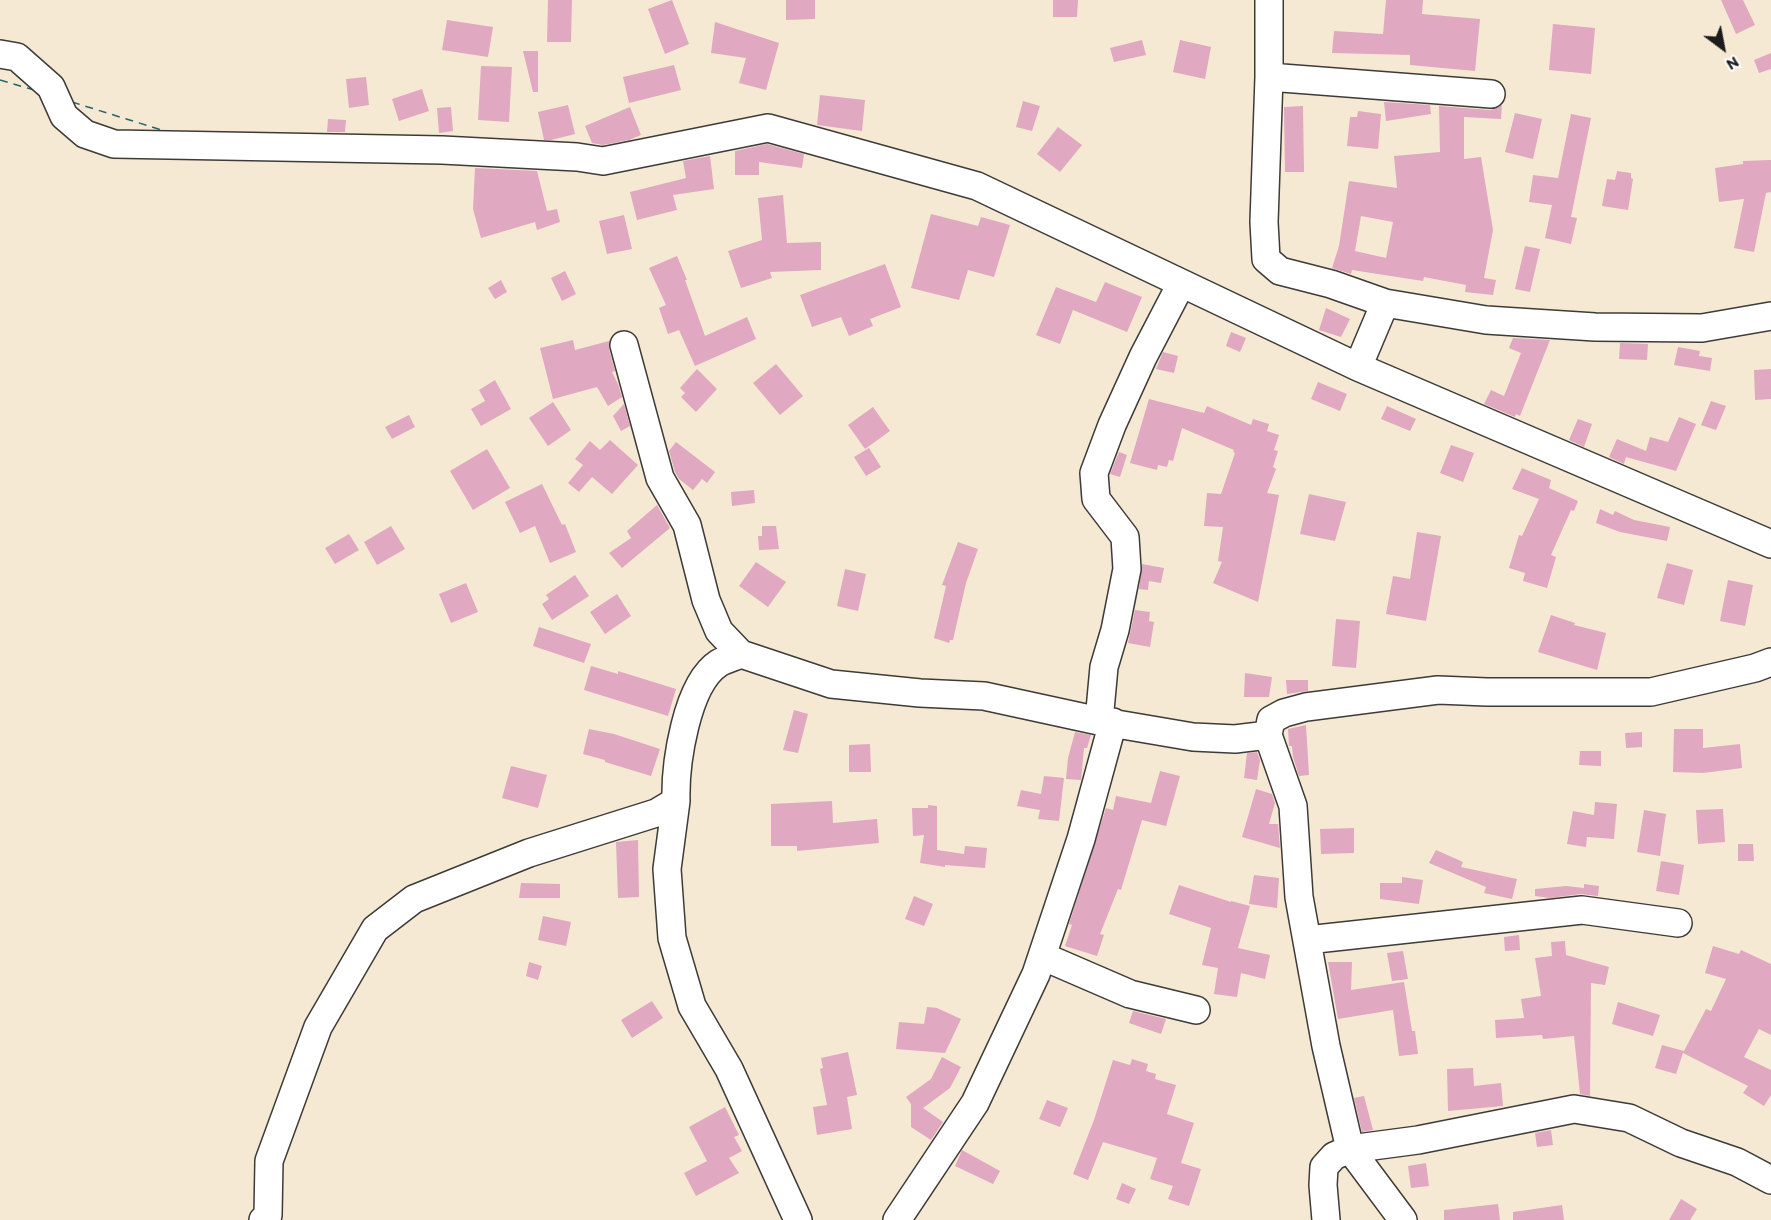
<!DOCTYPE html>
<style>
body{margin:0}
#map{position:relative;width:1771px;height:1220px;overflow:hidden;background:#f6e9d4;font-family:Itim,sans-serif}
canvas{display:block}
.north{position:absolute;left:1693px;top:18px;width:60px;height:60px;-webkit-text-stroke:4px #fff;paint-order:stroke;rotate:148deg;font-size:16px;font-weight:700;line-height:24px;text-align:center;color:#1c1c1c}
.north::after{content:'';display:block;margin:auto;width:21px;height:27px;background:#1c1c1c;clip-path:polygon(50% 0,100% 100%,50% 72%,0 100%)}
</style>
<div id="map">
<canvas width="1771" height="1220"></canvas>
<div class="north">N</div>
</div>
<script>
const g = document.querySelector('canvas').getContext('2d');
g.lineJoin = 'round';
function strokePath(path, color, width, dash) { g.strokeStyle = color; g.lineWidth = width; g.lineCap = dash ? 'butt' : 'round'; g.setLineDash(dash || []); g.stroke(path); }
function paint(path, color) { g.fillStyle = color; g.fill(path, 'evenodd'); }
strokePath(new Path2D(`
 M0,80l34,10
 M72,102l96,30`), '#2b636a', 1.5, [8, 6]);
paint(new Path2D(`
 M548,0h24l-1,42h-24z
 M672,0l17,44 -24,10 -17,-45z
 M786,0h29v19l-29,1z
 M1053,0h25l-1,17h-24z
 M1386,0h37l-1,14 58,5 -5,52 -65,-6v-10l-78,-2 2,-22 49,3z
 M1721,0h22l12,25 -19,9z
 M447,20l46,7 -5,30 -46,-7z
 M715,22l64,21 -13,47 -27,-7 7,-25 -35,-5z
 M1553,24l42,4 -4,46 -42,-4z
 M1142,40l4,15 -32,7 -4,-14z
 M1180,40l31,7 -6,32 -32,-7z
 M523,51h15v41h-5z
 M1771,53v16l-12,4 -5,-13z
 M674,65l7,25 -52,13 -6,-26z
 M481,66l31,1 -3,55 -31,-2z
 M366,77l3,28 -20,3 -3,-29z
 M422,89l7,22 -30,10 -7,-22z
 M820,95l45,5 -3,31 -45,-6z
 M1023,101l17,5 -8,25 -16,-4z
 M1384,102l46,3 1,9 -45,7z
 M568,105l7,29 -24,6h-7l-6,-28z
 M1502,105l-1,14 -37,-2v42l17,-2 12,73 -9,48 12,2 -3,15 -28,-3 1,-7 -42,-8 -1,4 -71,-11 -1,4 -19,-6 7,-22 10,-65 48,7 -3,-32 46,-4 -1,-46 51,4 7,-2zM1361,216l32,6 -7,36 -31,-7z
 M1303,106l1,66h-19l-1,-65z
 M451,107l2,24 -14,2 -2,-25z
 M630,107l11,28 -12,5 -26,5 -11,-2 -7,-17z
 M1358,111l23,3 -3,35 -31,-3 3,-29h7z
 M1515,113l27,6 -9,40 -28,-7z
 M1571,114l20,4 -20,99 6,1 -6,26 -26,-6 7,-33 -23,-3 4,-27 25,3z
 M328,119l18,1 -1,12h-18z
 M1058,127l24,18 -22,27 -23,-18z
 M767,144l37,10 -2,14 -43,-6v13h-24v-24z
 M710,156l4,33 -41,6 4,15 -40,10 -7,-28 56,-14 -3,-17z
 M1771,160v32l-5,1 -12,59 -20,-4 10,-49 -25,3 -4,-34 28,-4v-3z
 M475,168l62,3 10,40 10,-2 3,13 -23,8 -2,-8 -54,16 -8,-29z
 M1617,171l14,2v5l2,1 -5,31 -26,-4 5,-27 8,1z
 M783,195l4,48 34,-1v28l-51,2 2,6 -31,10 -13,-37 34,-11 -4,-42z
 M931,214l47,12 3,-9 29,8 -16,52 -26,-7 -9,30 -48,-12z
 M624,215l8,34 -25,5 -8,-33z
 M1525,246l15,3 -10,43 -15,-3z
 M677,256l10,24h-2l20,56 42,-19 9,22 -61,27 -16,-36 -11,4 -9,-26 7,-3 -17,-37z
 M885,264l16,43 -31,12 3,7 -24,10 -8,-19 -29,10 -12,-32z
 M565,271l11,23 -14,7 -11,-23z
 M501,280l6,12 -12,7 -7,-11z
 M1105,282l37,15 -15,35 -54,-22 -13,34 -24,-9 20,-48 40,15z
 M1326,308l24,11 -9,18 -22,-7z
 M1231,332l15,6 -6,14 -14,-6z
 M1513,338l37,2 -30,76 -4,-2 -1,3 -31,-13 7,-14 13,6 17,-43 -12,-5z
 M573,340l2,10 34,-9v8l6,22 -3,1 6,12 4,13 -14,9 -11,-19 -44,12 -13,-51z
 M1620,343l28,1 -1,16 -28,-1z
 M1678,347l22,4 -1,5 13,2 -2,13 -36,-6z
 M1163,352l15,4 -4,17 -18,-4z
 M776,364l27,32 -23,19 -27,-32z
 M697,369l20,20 -21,23 -15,-15 4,-4 -5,-5z
 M1771,369v30l-16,1 -1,-30z
 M495,380l16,29 -30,17 -10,-17 14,-8 -6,-11z
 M1318,382l29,12 -7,17 -29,-12z
 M1149,399l55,14 3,-7 44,19 2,-6 16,5 -2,7 12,4 -5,15 4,1 -5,16 3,2 -9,24 12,2 -21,107 -45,-19 9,-21 -4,-1 5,-34 -19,-1 3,-33 14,1 14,-41 -2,-1 1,-2 -52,-22 -9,33 -4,-1 -2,7 -9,-2 -1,5 -27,-7z
 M1711,401l15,5 -10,24 -15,-5z
 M553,402l18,28 -23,16 -19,-28z
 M624,404l6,22 -9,5 -8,-15z
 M1387,406l29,13 -6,12 -29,-12z
 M873,407l17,24 -25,18 -17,-24z
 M409,415l6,12 -23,12 -7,-12z
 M1679,417l17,7 -20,47 -50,-14 -2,7 -15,-7 8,-18 29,12 4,-14 18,5z
 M1578,419l14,5 -8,23 -15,-7z
 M610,440l28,25 -26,29 -20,-17 -13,15 -11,-9 15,-18 -8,-6 15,-18 10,9z
 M676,442l39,30 -8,11 -5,-4 -9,11 -14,-11 -4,-7 -6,-21z
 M1451,445l23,8 -11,29 -23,-9z
 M869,448l12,19 -15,9 -12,-19z
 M487,449l23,39 -37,22 -23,-39z
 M1119,452l8,3 -7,22 -10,-3z
 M1522,468l29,12 -2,8 29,13 -4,10 -3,-1 -20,45 5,2 -9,31 -24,-7 2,-8 -16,-5 10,-33 3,1 17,-37 -27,-10z
 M542,484l20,41 3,-1 11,28 -26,11 -15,-37 -15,7 -15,-31z
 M754,490l1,13 -23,3 -1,-14z
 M1309,494l37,8 -11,39 -35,-7z
 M657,505l13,23 -48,40 -13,-15 22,-15 -4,-7z
 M1600,509l13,6 2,-4 19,9 36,7 -3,14 -47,-9 -24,-9z
 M391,526l14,23 -28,16 -13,-23z
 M762,526h14l3,23 -20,1 -1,-14h4z
 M1417,532l24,4 -15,85 -40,-7 7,-38 17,3z
 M349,534l10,16 -24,14 -10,-16z
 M958,542l20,7 -12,34 -13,57h-3l-1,3 -15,-5 12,-52 -4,-1z
 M756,562l30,20 -18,25 -29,-21z
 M1667,563l26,7 -9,35 -27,-7z
 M1142,564l22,4 -3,15 -12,-2 -1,9 -9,-1z
 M845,569l21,5 -8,37 -21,-5z
 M575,575l14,21 -37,24 -10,-16 7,-5 -3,-4z
 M1728,580l25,5 -8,41 -25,-5z
 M466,583l12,29 -27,11 -12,-29z
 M617,594l14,22 -26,18 -15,-22z
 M1135,610l15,2 -1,9 5,1 -4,25 -22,-4z
 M1551,615l24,8 -1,2 32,8 -9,37 -59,-18z
 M1336,619l24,2 -4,47 -24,-2z
 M539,627l52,17 -7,19 -51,-17z
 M591,666l27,8v-3l58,18 -8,27 -84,-26z
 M1245,673l27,4 -3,20h-25z
 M1286,680h22v11l-21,3z
 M794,710l14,4 -10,39 -15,-3z
 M1306,725l3,50 -10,1 -6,-19 -1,-11h-3l-1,-17z
 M589,729l25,5 46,15 -9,27 -46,-14v-2l-22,-6z
 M1674,729h29v19l37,-4 2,24 -39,5 -30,-1z
 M1075,732l16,3 -4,13h-3l-3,32 -15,-1 2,-21z
 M1642,732v15l-16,1 -1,-15z
 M870,744l1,28h-22v-27z
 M1580,751h21v15l-22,-1z
 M1257,752l3,8 -3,20 -13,-2 3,-25z
 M511,766l36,9 -9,33 -36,-10z
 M1160,771l20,5 -14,50 -24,-6 -21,70 -3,-1 -18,45 4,1 -7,21 -32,-10 7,-21 -3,-1 37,-116 7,2 3,-14 35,7z
 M1044,776l20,2 -5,43 -21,-2 2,-9 -23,-4 4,-16 20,4z
 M1256,789l16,5 3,9 -6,21h9l2,24 -38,-11z
 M832,801l1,22 44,-4 2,24 -82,8v-5h-26v-42z
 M1595,802l22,2 -3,35 -27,-2 -1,10 -19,-3 6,-33 21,4z
 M928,805l9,1v44l27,4 1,-8 22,2 -2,20 -40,-3v2l-25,-4 4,-28 -11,1 -1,-28h16z
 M1723,809l2,33 -27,2 -2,-34z
 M1644,810l22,4 -6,42 -23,-4z
 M1354,828v25l-33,1 -1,-25z
 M638,840l1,57 -21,1 -2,-56z
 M1738,844h15l1,17h-16z
 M1436,850l27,12 -2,5 56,12 -5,20 -28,-6 2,-6 -57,-24z
 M1661,861l23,4 -5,30 -23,-4z
 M1254,875l25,3 -2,30 -28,-4z
 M1402,877l21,3 -4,24 -39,-5v-16h22z
 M521,883l39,1v14h-41z
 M1584,884l15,2 -1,10 -17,-2 -31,4 -15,-2v-7l31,-3 18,2z
 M1179,885l52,17v-1l19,5 -12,42 32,7 -5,24 -24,-6 -4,24 -23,-3 4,-26 -16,-3 9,-37 -42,-14z
 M914,896l19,8 -9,22 -19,-7z
 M543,916l28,6 -5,24 -28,-6z
 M1519,935l1,15 -15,1 -1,-14z
 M1565,941l1,14 43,12 -4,18 -14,-2 -1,113 -10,-2 -6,-58 -31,3 -1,-4 -46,3 -1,-18 29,-2 -3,-19 20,-3 -6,-38 17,-2 -1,-14z
 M1713,946l26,8 2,-4 30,14v71l-12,-6 -15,28 27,13v25l-7,11 -21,-13 5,-7 -65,-33 -7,21 -21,-6 7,-23 22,6 22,-42 5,2 15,-32 -21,-6z
 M1403,951l5,28 -16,2 -5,-28z
 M529,962l13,4 -4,14 -12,-4z
 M1328,962h24l-1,28 53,-8 8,49h3l3,23 -19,2 -6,-46 -55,9z
 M652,1001l11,17 -31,20 -11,-18z
 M1618,1002l42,13 -7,21 -41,-12z
 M927,1007l10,1 24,11 -16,34 -49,-4 3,-27 25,2z
 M1133,1011l33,8 -5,15 -32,-11z
 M848,1052l9,43 -10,2 5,32 -35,6 -4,-28 14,-2 -7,-36 3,-1 -2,-10z
 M942,1057l19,10 -11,21 -27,20 20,14 -12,18 -20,-13v-23l-5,-7 25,-18z
 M1132,1059l16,5 -2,7 10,3 -1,5 21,6 -9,29 27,9 -13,40 20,6 -12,37 -21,-7 5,-13 -23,-7 7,-21 -54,-16 -15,38 -15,-6 21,-54 19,-60 17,5z
 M1473,1068l1,18 27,-3 2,23 -55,5 -1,-42z
 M1364,1096l9,34 -11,2 -8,-34z
 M1047,1100l21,8 -8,19 -21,-8z
 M725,1107l14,28 -5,2 8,14 -13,7 10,15 -43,23 -12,-23 23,-12 -18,-34z
 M1551,1130l2,15 -16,2 -2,-14z
 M962,1150l38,21 -7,13 -38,-18z
 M1426,1163l3,23 -18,2 -3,-22z
 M1122,1183l14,6 -7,15 -13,-5z
 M1681,1199l16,10 -7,11h-21z
 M1498,1204l2,16h-56v-10z
 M1562,1205l2,15h-51v-8z`), '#e0a8c1');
const minor = new Path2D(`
 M1269,0v77l-5,145 2,37 14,12 51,13 54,19
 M0,54l17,3 34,30 13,29 21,18 29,10 328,6 135,7 26,4 165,-33 209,58 381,181 413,177
 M1269,77l222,17
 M624,345l36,133 27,47 19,75 13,31 22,23
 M1358,367l27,-64 101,17 109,7 107,1 69,-12
 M1099,721l5,-54 11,-37 12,-61 -2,-32 -29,-38 -2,-26 18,-48 31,-68 38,-73
 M1268,735l25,71 6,91 27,149 24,103 53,71
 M676,801l-9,68 5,69 20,68 37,63 69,151
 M1307,940l275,-30 96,13
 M1042,956l88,38 66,16
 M263,1220l5,-5 1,-54 49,-134 57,-98 39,-30 115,-46 127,-40 20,-12c-1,-36 10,-117 43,-138 7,-4 15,-6 22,-9l90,30 89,9 64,3 115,25 94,16 42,2 33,-4 3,-15 13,-7 22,-6 132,-17 49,2h164l104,-24 16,-6
 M897,1220l78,-117 61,-129 45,-135 32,-117
 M1326,1220l-3,-35 1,-18 10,-11 16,-7 68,-9 156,-31 55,9 52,25 56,19 34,18`);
strokePath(minor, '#3d3b38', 30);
strokePath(minor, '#fff', 27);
</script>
